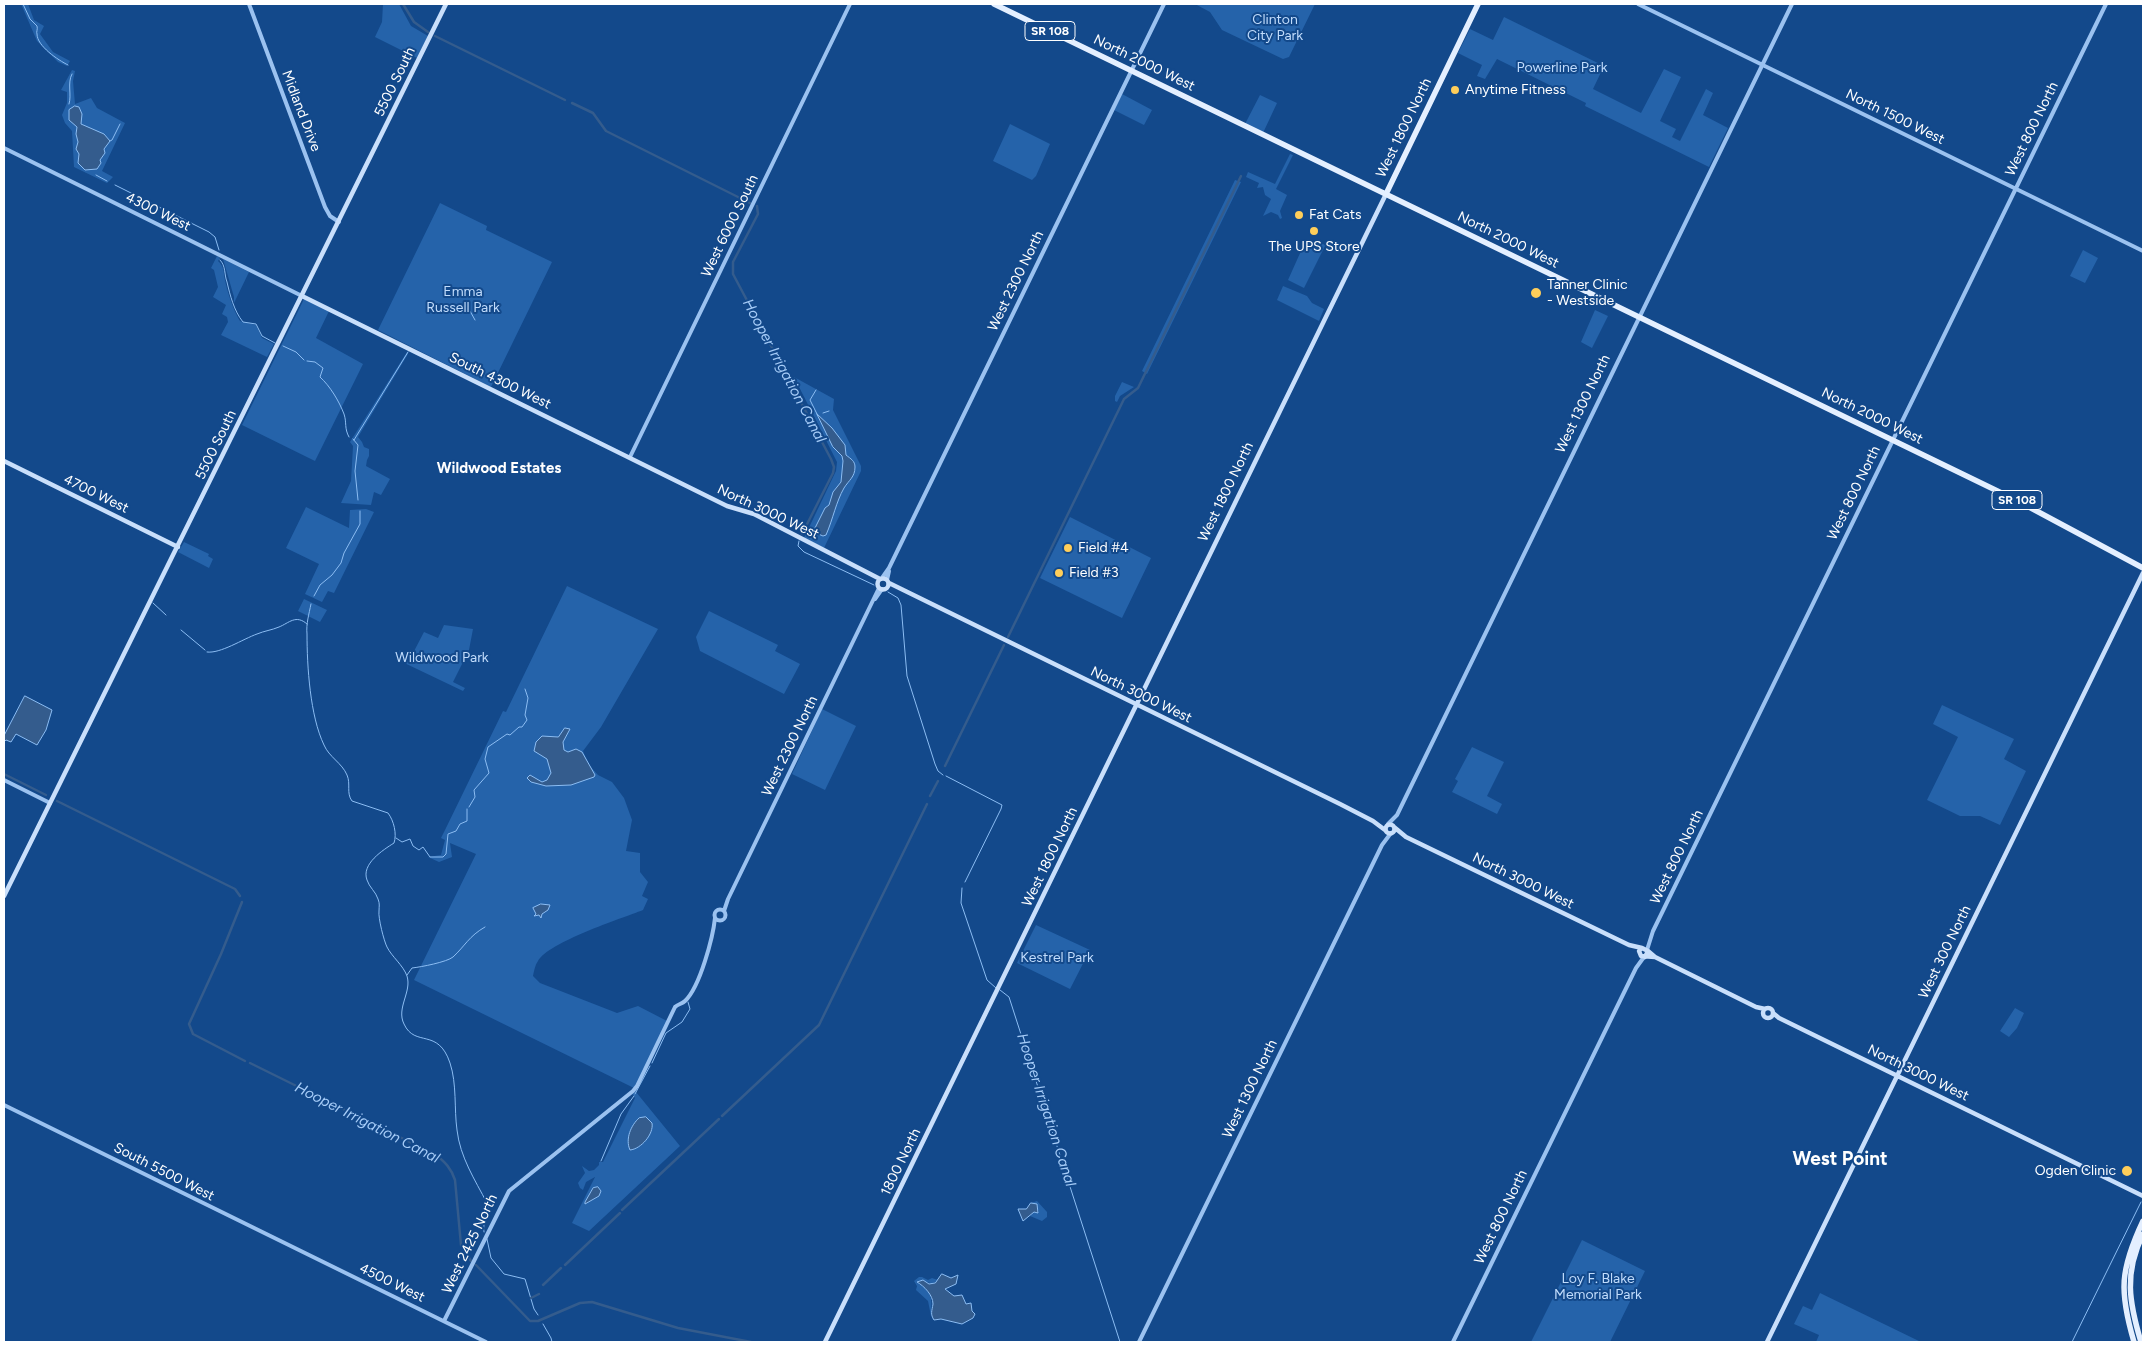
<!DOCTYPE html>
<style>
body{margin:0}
#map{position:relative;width:2147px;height:1346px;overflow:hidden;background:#13498b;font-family:Figtree,sans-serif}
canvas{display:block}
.frame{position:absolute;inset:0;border:5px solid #fff;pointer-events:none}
</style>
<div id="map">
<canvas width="2147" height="1346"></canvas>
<div class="frame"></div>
</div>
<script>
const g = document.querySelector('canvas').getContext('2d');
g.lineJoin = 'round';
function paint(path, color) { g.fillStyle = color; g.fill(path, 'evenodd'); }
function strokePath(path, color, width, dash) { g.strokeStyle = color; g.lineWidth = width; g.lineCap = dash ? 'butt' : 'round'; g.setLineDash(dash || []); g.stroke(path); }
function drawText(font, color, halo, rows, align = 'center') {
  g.font = font + ' Figtree,sans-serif'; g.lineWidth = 4; g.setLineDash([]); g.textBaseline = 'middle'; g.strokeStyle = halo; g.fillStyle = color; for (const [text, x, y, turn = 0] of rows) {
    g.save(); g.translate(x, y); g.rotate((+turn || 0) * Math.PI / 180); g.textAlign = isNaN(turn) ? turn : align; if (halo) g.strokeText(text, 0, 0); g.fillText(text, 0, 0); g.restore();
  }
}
paint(new Path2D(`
 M21,4h7l6,16 10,6 -4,8 13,18 17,9 -3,5 -9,-4 -21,-21z
 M383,4h16l12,22 17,10 -11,22 -42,-21 7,-15z
 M1195,4h120l-26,53 -6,2 -61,-29 -12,-18z
 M1504,17l100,49 -11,23 48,24 23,-44 17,8 -21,44 16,8 -4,8 8,4 26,-52 7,4 -10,22 25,13 -19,39 -124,-61 1,-3 -89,-44 -12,20 -8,-3 5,-11 -24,-12 12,-24 23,11z
 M72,70l3,1 -2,10 2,23 16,-6 6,10 28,15 -23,48 11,6 -6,6 -33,-16 -2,-36 -7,-8 -3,-8 5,-12v-11l-6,-2z
 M1122,94l30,16 -8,15 -30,-15z
 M1260,95l17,8 -14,30 -18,-9z
 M1010,124l40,20 -14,32 -4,4 -39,-19z
 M1290,154l3,1 -17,34 11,6 -7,16 2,7 -2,1 -2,-4 -7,-3 -8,4 8,-17 -6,-4 -2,-8 -6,1 2,-5 -13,-6 2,-5 27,12z
 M1235,180l6,2 -94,192 -5,-3z
 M440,203l47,23 -1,4 66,32 -61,125 -113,-57z
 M1321,243l6,3h-2l-21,42 -16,-8 13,-29z
 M2083,250l15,8 -13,25 -15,-7z
 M217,256l3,2 -2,3c7,6 5,11 7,19 2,11 9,32 15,41l16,4 6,13 12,6 -7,13 -46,-22 7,-13 -1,-5 -5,-3 4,-9 -13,-8 5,-10 -4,-17 -3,-2z
 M223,259l26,13 -15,31v-6z
 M1283,286l24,10 5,7 12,6 -5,12 -42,-21z
 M304,299l25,12 -13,27 47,26 -48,97 -73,-36z
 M1595,310l13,6 -16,32 -11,-6z
 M407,352l1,2 -50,83 4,5 2,5 5,2v7l-2,4 -1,6 24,13 -9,16 -7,-3 -3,13 -30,-2 10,-22 2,-35 -3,-4z
 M794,377l40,22 -1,11 28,56v5l-37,77 -20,-10 32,-67 1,-9z
 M1122,382l12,5 -14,9 -3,6 -2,-1v-5z
 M306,507l43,21 1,-18 16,-1 8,3 -40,81 -6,-2 -6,11 -17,-8 14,-30 -33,-16z
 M1070,517l81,41 -29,60 -82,-40z
 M184,542l25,12 -1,2 5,3 -4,9 -31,-16z
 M567,586l91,43 -57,98 -18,24 6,14 9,10 14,7 12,16 8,22 -6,31 14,2v19l8,10 -6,14 6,3 -5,11c-23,9 -94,32 -105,51 -3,4 -4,10 -5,15l7,7 77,30 21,-7 29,15 -31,71 44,54 -91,85 -17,-8 23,-46 -9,5 -3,8 -3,-2 -2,-5 7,-10 -3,-7 7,5 5,-1 5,-5v-3h4l32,-64 -4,-6 3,-4 -220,-108 62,-126 -26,-11 2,14 -13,5 -11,-5 13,-2 4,-15 -4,-2 4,-8 58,-119 3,1z
 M304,599l23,11 -7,12 -22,-11z
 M709,611l69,34 -3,6 25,13 -16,30 -84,-43 -4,-14z
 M444,625l29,4 -4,21 -16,32 12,6 -2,3 -67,-32 4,-9 12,5 12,-23 14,6z
 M1942,705l72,34 -10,20 22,12 -26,54 -20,-9h-20l-33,-16 31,-63 -25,-13z
 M822,709l34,17 -31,64 -33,-16z
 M1472,747l32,15 -17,34 15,8 -5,10 -45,-22 6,-11 -3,-2z
 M1036,925l54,25 -20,39 -53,-26z
 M2015,1008l9,5 -7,15 -8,9 -9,-6z
 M1037,1201l10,11v5l-5,4 -12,-5 4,-4 4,1 1,-2 -8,-8z
 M1582,1240l63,31 -35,71h-79z
 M919,1277h3l6,3 4,-2 6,2c-4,4 -10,4 -15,0l-6,2c16,9 15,17 14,34l-3,-15 -12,-11 1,-4 -3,-5z
 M1820,1293l101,49h-105l3,-7 -25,-11 9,-18 9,4z`), '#2563aa');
const water = new Path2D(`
 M75,106l4,1 3,7 -1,10 23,10 6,7 -6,8 1,4 -5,7 1,3 -4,6 -12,1 -7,-7 1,-9 -3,-5 2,-7 -2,-8 1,-7 -8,-7v-10z
 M817,414l15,14 13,17 1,10c5,4 9,6 9,12 0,10 -6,13 -11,21 -8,14 -11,31 -18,47l-3,1 -7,-3 -1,-5 10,-20 4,-3 4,-13 8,-10 2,-21 -1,-5 -9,-9z
 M25,696l27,14 -6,20 -9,15 -21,-11 -5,8 -5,-2 -2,2v-6z
 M565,728l5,1 -7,13 1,8 4,2 8,-3 6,3 13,23 -1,2 -23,8 -25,1 -15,-4 -4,-4 3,-3 12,7 5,-2 4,-7 -4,-14 -13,-8 2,-9 6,-6 16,1z
 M541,904l9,1 -2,5 -6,4 -1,4 -2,-3 -5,1 2,-2 -3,-6z
 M646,1117l6,6c2,11 -11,26 -22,27 -5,-11 1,-25 9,-32z
 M598,1187l3,4 -2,5 -14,8v-2l8,-14z
 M1031,1203l6,1 1,9 -4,-1 -11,9 -5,-12h8z
 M942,1274l9,4 7,-3 -2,9 -11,5 9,7 8,-1 4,9 5,-1 1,8 3,3 -2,4 -11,6 -21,-5 -7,1c-4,-6 -2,-9 -1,-16 0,-9 -9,-18 -16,-22l6,-2 6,4 6,-1z`);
paint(water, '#345c8d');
strokePath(water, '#8cbdf3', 1);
strokePath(new Path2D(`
 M23,4l7,15 7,7c1,3 -1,6 0,8 0,12 21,26 31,31
 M69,104c3,-9 -2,-21 3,-30
 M110,141l2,-1 8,-16
 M96,175l11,6
 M115,185l94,47 6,5 4,13
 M220,260c6,6 4,14 7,22 3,13 7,29 16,40l13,2 6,12 13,7
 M470,311l5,9
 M283,346l13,6 8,8
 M307,361l8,1 8,6 -3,9c10,9 19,24 24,37 3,9 0,14 5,23
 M816,390l-6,10 7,14
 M823,413l6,-2
 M353,439l5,6 -3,26 3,29
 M354,440l54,-88
 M799,541l-1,5 6,6 70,33
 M888,592l10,6 3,7 6,71 28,88 3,7 5,4
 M314,596l6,-11 12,-10 9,-12 3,-10 16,-29v-13
 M153,603l13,12
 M311,604c-2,10 -5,20 -4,30 0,32 3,82 17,111 5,12 18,18 23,30 4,9 -1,18 5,26l36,12c6,8 9,21 6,30 -11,7 -33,21 -27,37 2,7 9,12 11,19 2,5 1,7 1,12 -1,7 5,30 8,36 5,10 16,18 20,29 5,16 -11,32 -3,48 11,24 34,3 46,39 7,21 4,46 7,67 3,27 18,50 30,73 5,10 -6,20 -3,29
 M181,630l24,20
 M207,652c13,2 36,-13 50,-18 7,-3 15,-4 22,-7 10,-4 17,-13 28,-3
 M946,776l56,29 -1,4 -36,73
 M469,807l6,-10 -1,-7 15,-17 -4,-14 3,-12 19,-13 3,1 9,-8h3l5,-7 -2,-5 3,-17 -3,-9
 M396,838l6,4 8,-3 3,7 6,4 4,-3 7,10h13l3,-3 2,-20 8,-3 4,-7 7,-3v-12
 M962,888l-1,15 26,77 9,8
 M407,975l5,-7c9,-1 35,-6 41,-11 12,-11 16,-21 32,-30
 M1000,990l9,7 111,345
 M652,1063l14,-30 16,-11 8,-13 -2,-7
 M635,1094l15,-28
 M601,1161l20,-47 13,-18
 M487,1239l4,19 13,16 21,5 9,30 4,6
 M543,1324l8,14 1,4
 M2072,1342l69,-140`), '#8cbdf3', 1);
strokePath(new Path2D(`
 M403,4l11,18 14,10
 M435,36l130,64
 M572,103l21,10 13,18 144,72
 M757,206l1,8 -25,48v12l98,185 3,8 -1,6 -31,61
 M1008,637l116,-238 14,-11 103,-212
 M945,766l59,-121
 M4,774l42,21
 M930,796l8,-15
 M57,801l178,88 5,7
 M242,902l-21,52 -32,70 4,10 52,27
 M250,1063l186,92c9,7 15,13 19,25l6,65 10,16
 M722,1116l97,-91 108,-221
 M622,1210l97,-91
 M476,1265l54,56h8l42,-18 12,-1 86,26 73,14
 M565,1265l55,-52
 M543,1285l18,-17
 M531,1298l8,-4`), '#345c8d', 2.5);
strokePath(new Path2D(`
 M249,4l76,203 5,9 9,6
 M1638,4l505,247
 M4,148l298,148
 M630,457l220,-453
 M882,578l7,-10 275,-564
 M887,580l2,-9
 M875,599l7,-10
 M4,780l46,23
 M1388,824l9,-9 395,-811
 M714.5 915a5.5 5.5 0 1 1 11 0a5.5 5.5 0 1 1-11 0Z
 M724,911l4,-12 151,-311
 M1647,950l6,-19 453,-927
 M4,1105l482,237
 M444,1321l65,-130 124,-100 4,-5 38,-79c3,-3 7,-3 10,-6 15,-14 28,-64 30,-83
 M1139,1342l243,-497 9,-12
 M1453,1342l183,-374 8,-11`), '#9bc2f0', 4);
strokePath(new Path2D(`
 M302,296l425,210 27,8 126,65
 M4,461l174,86
 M877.5 584a5.5 5.5 0 1 1 11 0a5.5 5.5 0 1 1-11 0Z
 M889,583l451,221 33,17 12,9
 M1385.5 829a4.5 4.5 0 1 1 9 0a4.5 4.5 0 1 1-9 0Z
 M1394,827l12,10 223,108 13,3
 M4,896l442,-892
 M1648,951l7,6 101,50 9,2
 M1645,957l3,-6 -6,-3 -3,3 2,5 14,1
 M1763 1013a5 5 0 1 1 10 0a5 5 0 1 1-10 0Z
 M1773,1013l6,5 364,178
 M825,1342l561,-1148
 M1767,1342l376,-769`), '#c9dffb', 4.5);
strokePath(new Path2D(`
 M994,4l1022,496 127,68
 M1386,194l92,-190
 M2134,1342c-15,-51 -14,-72 9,-121
 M2141,1342c-12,-40 -17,-69 2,-108`), '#e4efff', 5.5);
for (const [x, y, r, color] of [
 [1455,90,5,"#ffce5a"],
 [1299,215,5,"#ffce5a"],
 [1314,231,5,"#ffce5a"],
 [1536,293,6,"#ffce5a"],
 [1068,548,5,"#ffce5a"],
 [1059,573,5,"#ffce5a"],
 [2127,1171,6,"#ffce5a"]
]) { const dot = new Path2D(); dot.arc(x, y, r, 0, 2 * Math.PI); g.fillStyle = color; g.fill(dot); strokePath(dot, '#13498b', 2); }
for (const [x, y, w] of [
 [1050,31,50],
 [2017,500,50]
]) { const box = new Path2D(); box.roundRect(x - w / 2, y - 9.5, w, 19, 4); g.fillStyle = '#13498b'; g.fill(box); strokePath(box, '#fff', 1); }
drawText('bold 12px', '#fff', null, [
 ["SR 108",1050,31],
 ["SR 108",2017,500]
]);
drawText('14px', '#c1dcfc', '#13498b', [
 ["Clinton",1275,20],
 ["City Park",1275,36],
 ["Powerline Park",1562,68],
 ["Emma",463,292],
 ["Russell Park",463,308],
 ["Wildwood Park",442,658],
 ["Kestrel Park",1057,958],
 ["Loy F. Blake",1598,1279],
 ["Memorial Park",1598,1295]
]);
drawText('14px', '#fff', '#13498b', [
 ["North 2000 West",1144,63,26],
 ["5500 South",395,82,-64],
 ["Midland Drive",301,111,69],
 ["North 1500 West",1895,117,26],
 ["West 1800 North",1404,128,-64],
 ["West 800 North",2032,129,-64],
 ["4300 West",158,212,26],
 ["West 6000 South",730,226,-64],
 ["North 2000 West",1508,240,26],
 ["West 2300 North",1016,281,-64],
 ["South 4300 West",500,381,26],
 ["West 1300 North",1583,404,-64],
 ["North 2000 West",1872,416,26],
 ["5500 South",216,445,-64],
 ["West 1800 North",1226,492,-64],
 ["West 800 North",1854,493,-64],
 ["4700 West",96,494,26],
 ["North 3000 West",768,512,25],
 ["North 3000 West",1141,695,26],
 ["West 2300 North",790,746,-64],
 ["West 1800 North",1050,857,-64],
 ["West 800 North",1677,857,-64],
 ["North 3000 West",1523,881,26],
 ["West 300 North",1945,952,-64],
 ["North 3000 West",1918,1073,26],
 ["West 1300 North",1250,1089,-64],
 ["1800 North",901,1162,-64],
 ["South 5500 West",164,1172,27],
 ["West 800 North",1501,1217,-64],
 ["West 2425 North",470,1244,-64],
 ["4500 West",392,1283,26]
]);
drawText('14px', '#fff', '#13498b', [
 ["Anytime Fitness",1465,90],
 ["Fat Cats",1309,215],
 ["The UPS Store",1314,247,"center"],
 ["Tanner Clinic",1547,285],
 ["- Westside",1547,301],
 ["Field #4",1078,548],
 ["Field #3",1069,573],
 ["Ogden Clinic",2116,1171,"right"]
], 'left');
drawText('italic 15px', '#a6ccf8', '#13498b', [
 ["Hooper Irrigation Canal",784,371,62],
 ["Hooper Irrigation Canal",1046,1110,72],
 ["Hooper Irrigation Canal",367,1123,27]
]);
drawText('bold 15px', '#fff', '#13498b', [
 ["Wildwood Estates",499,469]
]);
drawText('bold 19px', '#fff', '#13498b', [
 ["West Point",1840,1159]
]);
</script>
